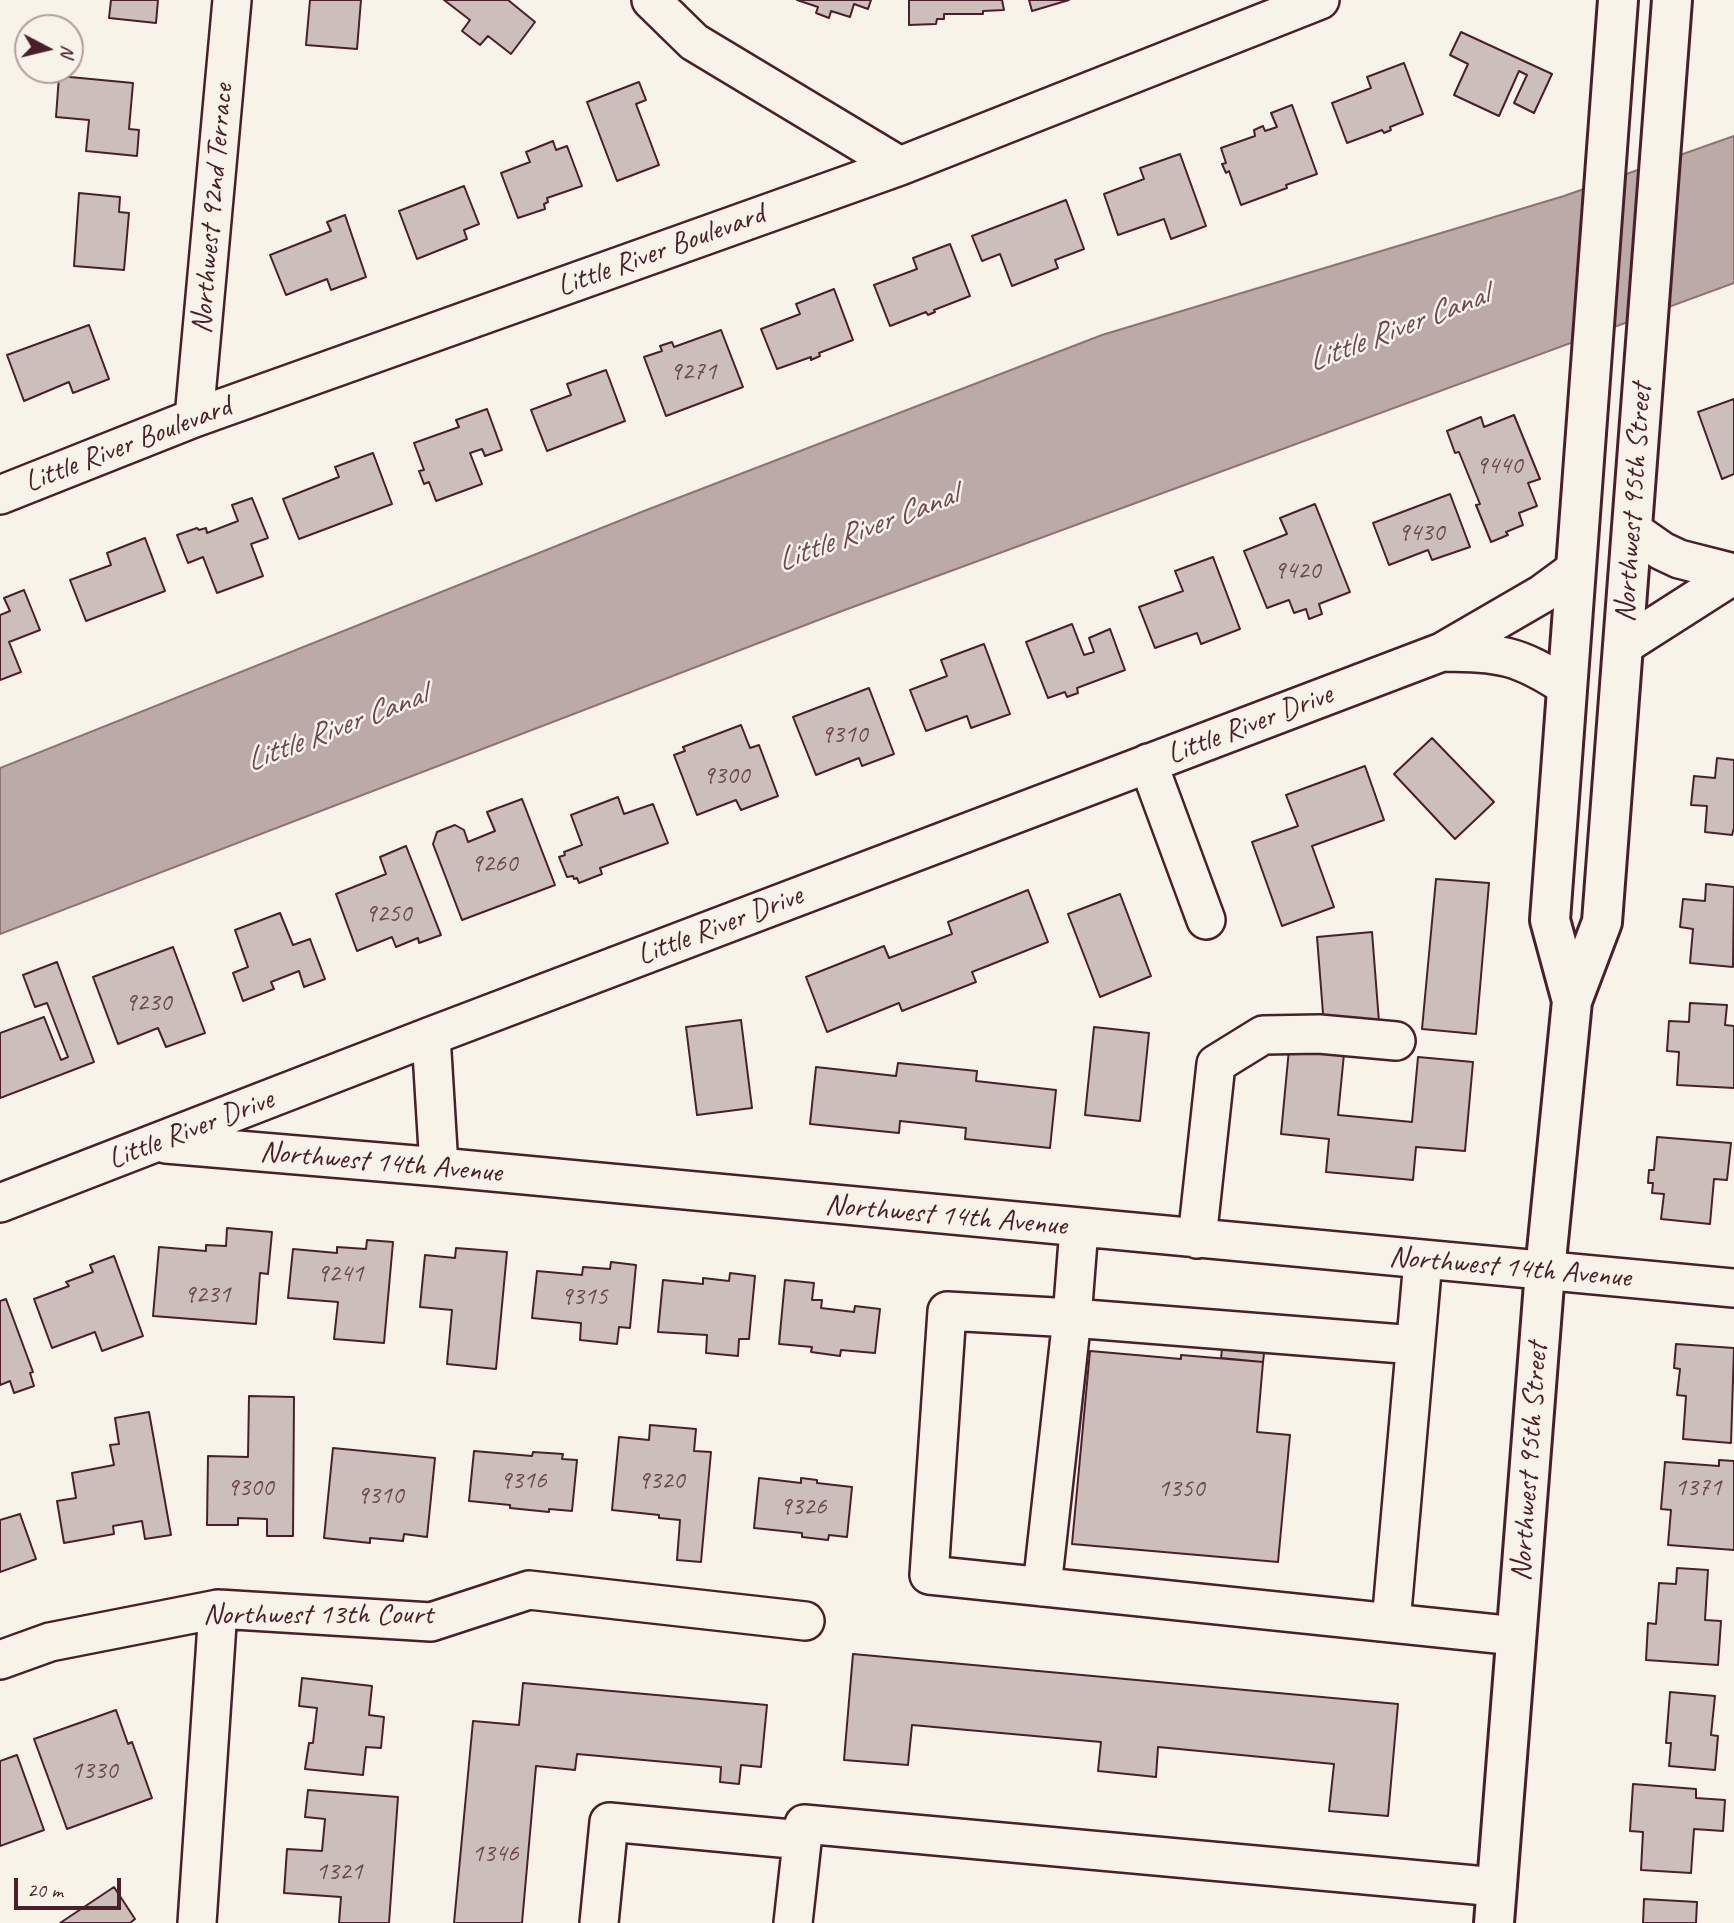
<!DOCTYPE html>
<style>
body{margin:0}
#map{position:relative;width:1734px;height:1923px;overflow:hidden;background:#f7f3e8;font-family:Caveat,sans-serif}
canvas{display:block}
.north{position:absolute;left:14px;top:14px;width:70px;height:70px;box-sizing:border-box;background:#f7f3e8;border:2px solid #b29e9c;border-radius:50%;rotate:97deg;font-size:19px;font-weight:700;line-height:28px;text-align:center;color:#4a1f2b}
.north::after{content:'';display:block;margin:auto;width:24px;height:32px;background:#4a1f2b;clip-path:polygon(50% 0,100% 100%,50% 72%,0 100%)}
.scale{position:absolute;left:14px;top:1878px;width:107px;height:32px;box-sizing:border-box;border:4px solid #4a1f2b;border-top:0;padding-left:9px;font-size:21px;line-height:24px;white-space:nowrap;color:#4a1f2b;-webkit-text-stroke:5px #f7f3e8;paint-order:stroke}
</style>
<div id="map">
<canvas width="1734" height="1923"></canvas>
<div class="north">N</div>
<div class="scale">20 m</div>
</div>
<script>
const g = document.querySelector('canvas').getContext('2d');
g.lineJoin = 'round';
function paint(path, color) { g.fillStyle = color; g.fill(path, 'evenodd'); }
function strokePath(path, color, width, dash) { g.strokeStyle = color; g.lineWidth = width; g.lineCap = dash ? 'butt' : 'round'; g.setLineDash(dash || []); g.stroke(path); }
function drawText(font, color, halo, rows, align = 'center') {
  g.font = font + ' Caveat,sans-serif'; g.lineWidth = 5; g.setLineDash([]); g.textBaseline = 'middle'; g.strokeStyle = halo; g.fillStyle = color; for (const [text, x, y, turn = 0] of rows) {
    g.save(); g.translate(x, y); g.rotate((+turn || 0) * Math.PI / 180); g.textAlign = isNaN(turn) ? turn : align; if (halo) g.strokeText(text, 0, 0); g.fillText(text, 0, 0); g.restore();
  }
}
const water = new Path2D(`
 M1734,136v147l-892,328 -842,323v-166l644,-257 458,-176 462,-139z`);
paint(water, '#bcaaa7');
strokePath(water, '#8e7275', 2);
const building = new Path2D(`
 M111,0h47l-2,23 -47,-5z
 M310,0h51l-4,49 -51,-4z
 M444,0h64l27,22 -24,32 -23,-18 -8,9 -18,-14 8,-11z
 M797,0h74l-3,9 -14,-5 -4,13 -19,-6 -2,7 -13,-5 2,-6z
 M909,0h93l2,10 -21,1v3h-39v5h-7l-1,5 -27,1z
 M1029,0h40l-37,11z
 M1461,32l91,42 -18,39 -20,-10 13,-28 -8,-4 -20,45 -45,-21 14,-31 -18,-9z
 M1404,63l19,51 -33,13 1,3 -7,3 -2,-3 -35,13 -15,-40 39,-15 -4,-11z
 M59,76l74,7 -4,46 10,1 -2,26 -51,-5 3,-31 -33,-3z
 M639,82l7,18 -10,4 23,61 -42,16 -30,-79z
 M1292,105l25,69 -31,11 1,3 -46,17 -12,-34 -3,2 -4,-9 4,-1 -5,-15 34,-12 -1,-6 9,-4 2,5 12,-4 -6,-14z
 M553,141l3,9 11,-4 15,40 -35,12 1,4 -4,2 1,5 -27,9 -17,-45 29,-11 -4,-10z
 M1180,154l26,72 -35,13 -7,-20 -46,16 -14,-41 40,-15 -4,-11z
 M464,186l15,38 -15,6 3,9 -50,20 -18,-48z
 M79,193l41,4 -1,15 10,1 -5,57 -50,-4z
 M1066,200l18,49 -29,11 3,8 -46,18 -12,-32 -18,7 -10,-25z
 M345,215l21,62 -35,13 -4,-11 -41,16 -16,-40 61,-24 -4,-9z
 M950,244l20,52 -36,14 1,2 -7,3 -2,-3 -36,14 -16,-41 43,-16 -4,-11z
 M834,289l19,51 -34,13 1,3 -9,4v-3l-34,12 -16,-40 39,-15 -4,-10z
 M89,325l20,54 -36,14 -4,-11 -45,19 -17,-46z
 M721,330l22,57 -77,29 -22,-59 18,-6 -2,-5 12,-4 2,5z
 M606,370l19,51 -78,30 -16,-41 40,-15 -4,-11z
 M1734,399v75l-12,5 -24,-67z
 M487,409l15,41 -17,6 -3,-7 -12,4 12,31 -46,17 -7,-19 -5,2 -5,-13 5,-1 -10,-27 45,-16 -3,-7z
 M1514,415l26,64 -12,4 9,23 -18,7 4,12 -17,7 2,3 -17,7 -15,-37 4,-1 -21,-52 -4,1 -8,-22 34,-14 3,10z
 M373,453l19,51 -93,35 -16,-40 56,-22 -4,-10z
 M1450,494l20,53 -38,13 -4,-10 -39,15 -16,-42z
 M252,498l16,40 -17,6 12,32 -46,17 -14,-36 -15,6 -11,-28 20,-7 2,2 7,-2 1,5 31,-12 -6,-16z
 M1315,504l35,88 -31,12 3,10 -13,5 -3,-10 -12,4 -5,-13 -22,8 -23,-57 43,-17 -7,-16z
 M145,538l20,53 -79,30 -16,-41 41,-15 -4,-12z
 M1213,557l27,72 -39,15 -4,-11 -42,15 -16,-41 44,-16 -8,-20z
 M24,590l16,40 -31,12 12,30 -21,8v-65l10,-4 -6,-13z
 M1072,624l12,31 10,-3 -5,-14 21,-9 15,41 -48,18 1,5 -11,4 -2,-5 -17,6 -22,-56z
 M984,644l26,70 -39,14 -4,-12 -41,15 -16,-41 37,-14 -6,-16z
 M869,688l25,66 -32,12 -3,-8 -43,17 -23,-58z
 M741,725l9,23 9,-3 19,51 -37,14 -5,-10 -39,15 -23,-60 11,-4 -2,-4z
 M1432,738l62,64 -39,37 -61,-65z
 M1717,758l17,2v68l-2,7 -27,-3 2,-26 -16,-1 3,-29 21,2z
 M1365,766l19,54 -72,26 22,61 -52,19 -30,-84 46,-16 -12,-31z
 M618,797l6,17 29,-10 15,39 -68,25 2,6 -23,9 -2,-5 -3,1 -1,-3 -6,1 -8,-20 6,-2 -1,-3 18,-7 -11,-30z
 M522,799l33,86 -93,35 -29,-76 4,-12 18,-7 9,5 4,12 27,-11 -8,-19z
 M406,846l35,89 -22,8 -1,-5 -22,9 -4,-10 -35,14 -21,-57 50,-20 -6,-17z
 M1436,879l53,4 -13,151 -54,-5z
 M1706,884l28,3 -1,80 -43,-4 3,-34 -13,-2 3,-28 22,2z
 M1028,890l20,52 -76,30 4,10 -74,29 -3,-8 -72,29 -21,-55 78,-31 5,12 63,-24 -4,-12z
 M1120,894l31,82 -51,21 -32,-83z
 M280,913l13,32 17,-6 15,40 -21,8 -5,-16 -28,11 3,7 -31,12 -10,-28 15,-6 -13,-37z
 M1372,932l7,90 -55,4 -7,-89z
 M173,947l32,86 -39,14 -8,-19 -40,16 -25,-67z
 M57,962l37,100 -94,36v-65l44,-16 17,43 7,-3 -21,-54 -12,4 -12,-32z
 M1690,1003l37,2 -2,20 9,1v62l-57,-3 2,-33 -12,-1 2,-30 20,1z
 M741,1020l11,88 -55,7 -11,-88z
 M1094,1027l55,6 -9,88 -55,-6z
 M1289,1049l55,5 -6,61 74,7 6,-65 55,5 -8,89 -49,-4 -3,33 -87,-8 3,-33 -48,-5z
 M898,1063l79,8 -1,10 80,9 -6,58 -85,-9 1,-11 -66,-7 -1,12 -89,-9 6,-57 80,9z
 M1657,1137l74,6 -4,37 -13,-1 -4,45 -49,-5 3,-25 -12,-1 1,-10h-5l1,-13h5z
 M227,1228l45,4 -4,42 -8,-1 -4,51 -103,-8 6,-69 47,4v-6l20,1z
 M367,1240l26,2 -9,101 -50,-4 4,-37 -50,-4 5,-49 44,4v-6l29,2z
 M456,1248l51,4 -11,117 -49,-5 5,-54 -32,-3 5,-52 30,3z
 M114,1256l29,80 -41,15 -7,-19 -43,16 -18,-49 35,-13 -3,-4 27,-10 -3,-7z
 M611,1262l25,3 -6,63 -11,-1 -2,17 -37,-4 1,-17 -49,-5 5,-47 45,4 1,-8 27,2z
 M730,1273l25,3 -6,63h-10l-1,17 -32,-3 1,-18 -49,-3 5,-52 40,4v-6l26,3z
 M785,1280l29,3 -2,17h10l-1,8 33,4 1,-6 25,3 -5,44 -34,-3 -1,6 -29,-4 1,-5 -33,-3z
 M6,1299l27,73 -3,1 4,13 -20,7 -4,-12 -10,4v-84z
 M1226,1314l42,5 -5,43 -42,-4z
 M1676,1344l58,4 -3,95 -48,-4 3,-43 -9,-1 3,-26 -6,-1z
 M1090,1351l91,8v-4l82,7 -6,70 33,3 -12,127 -206,-18z
 M249,1396l45,1 -1,139h-26v-17l-29,-1v7h-31l1,-69 40,1z
 M149,1412l22,123 -26,4 -3,-18 -29,5 1,8 -50,9 -7,-42 19,-3 -4,-25 42,-8 -4,-20 9,-1 -4,-26z
 M650,1425l46,4 -2,22 17,1 -10,110 -24,-2 3,-40 -21,-2v-3l-47,-5 7,-73 30,3z
 M333,1448l102,10 -8,79 -23,-3 -1,7 -33,-3v5l-46,-5z
 M474,1451l58,5 1,-4 30,2 -1,5 15,1 -5,51 -23,-2v3l-39,-4v-3l-41,-4z
 M1719,1460l15,1v89l-66,-5 3,-35 -10,-1 4,-47 54,4z
 M759,1478l42,5v-5l16,2v3l35,4 -5,50 -18,-2 -1,5 -26,-3v-4l-48,-5z
 M20,1514l16,45 -36,13v-52z
 M1677,1568l31,2 -3,50 16,1 -3,44 -72,-5 2,-37 8,1 3,-41 17,1z
 M853,1654l545,50 -10,112 -59,-5 5,-47 -176,-17 -2,30 -58,-6 3,-29 -189,-17 -4,40 -64,-5z
 M302,1678l70,8 -3,29 15,2 -3,31 -15,-1 -3,28 -58,-6 4,-26h4l4,-35 -18,-2z
 M523,1683l244,22 -6,62 -20,-2 -2,19 -19,-2 1,-15 -144,-13 -2,16 -39,-4 -14,157h-68l19,-202 46,4z
 M1670,1692l45,4 -4,39 7,1 -3,34 -46,-4 2,-23h-5z
 M116,1710l12,34 4,-2 20,56 -85,31 -33,-90z
 M17,1755l27,75 -44,16v-85z
 M1633,1784l63,5v9l29,2 -2,31 -29,-2 -3,44 -50,-3 2,-38 -13,-1z
 M308,1790l90,7 -9,126h-50l2,-26 -57,-4 3,-44 35,2 3,-32 -20,-2z
 M114,1887l21,32 -5,4h-70z
 M1644,1899l53,3 -1,21h-53z`);
paint(building, '#ccbfb9');
strokePath(building, '#4a1f2b', 2);
const minor = new Path2D(`
 M651,0l43,42 206,124
 M194,418l38,-418
 M0,495l194,-77 706,-252 420,-166
 M1632,530l30,21 17,8 55,14
 M1623,646l111,-71
 M1442,652c59,1 75,2 125,35
 M1148,763l58,157
 M431,1036l8,131
 M166,1144l273,23 1295,121
 M0,1203l431,-167 1011,-384 100,-58 34,-25
 M1079,1228l-7,90 -125,-7 -18,264 587,61
 M1197,1239l19,-175 47,-29 56,-1 77,7
 M1042,1587l30,-269 343,27
 M1391,1623l32,-363
 M0,1660l50,-18 168,-33 213,13 98,-32 276,31
 M197,1923l21,-314
 M599,1923l10,-101 193,18
 M793,1923l11,-99 693,63`);
const major = new Path2D(`
 M1572,1001l-22,-81 68,-920
 M1494,1923l51,-652 27,-270 30,-79 70,-922`);
strokePath(minor, '#4a1f2b', 42);
strokePath(major, '#4a1f2b', 44);
strokePath(minor, '#f7f3e8', 37);
strokePath(major, '#f7f3e8', 38);
drawText('26px', '#6a474e', null, [
 ["9271",693,372],
 ["9440",1499,466],
 ["9430",1421,533],
 ["9420",1297,571],
 ["9310",844,735],
 ["9300",726,776],
 ["9260",494,864],
 ["9250",388,914],
 ["9230",148,1003],
 ["9241",340,1274],
 ["9231",207,1295],
 ["9315",584,1297],
 ["9316",523,1481],
 ["9320",661,1481],
 ["9300",250,1488],
 ["1371",1698,1488],
 ["1350",1181,1489],
 ["9310",380,1496],
 ["9326",803,1507],
 ["1330",94,1771],
 ["1346",495,1854],
 ["1321",339,1872]
]);
drawText('30px', '#4a1f2b', '#f7f3e8', [
 ["Northwest 92nd Terrace",213,209,-85],
 ["Little River Boulevard",661,251,-20],
 ["Little River Boulevard",128,445,-21],
 ["Northwest 95th Street",1634,503,-86],
 ["Little River Drive",1250,725,-21],
 ["Little River Drive",720,926,-21],
 ["Little River Drive",191,1130,-21],
 ["Northwest 14th Avenue",381,1163,5],
 ["Northwest 14th Avenue",946,1216,5],
 ["Northwest 14th Avenue",1510,1268,5],
 ["Northwest 95th Street",1530,1462,-86],
 ["Northwest 13th Court",318,1615]
]);
drawText('italic 32px', '#6c4950', '#f7f3e8', [
 ["Little River Canal",1398,329,-21],
 ["Little River Canal",867,529,-21],
 ["Little River Canal",336,729,-21]
]);
</script>
